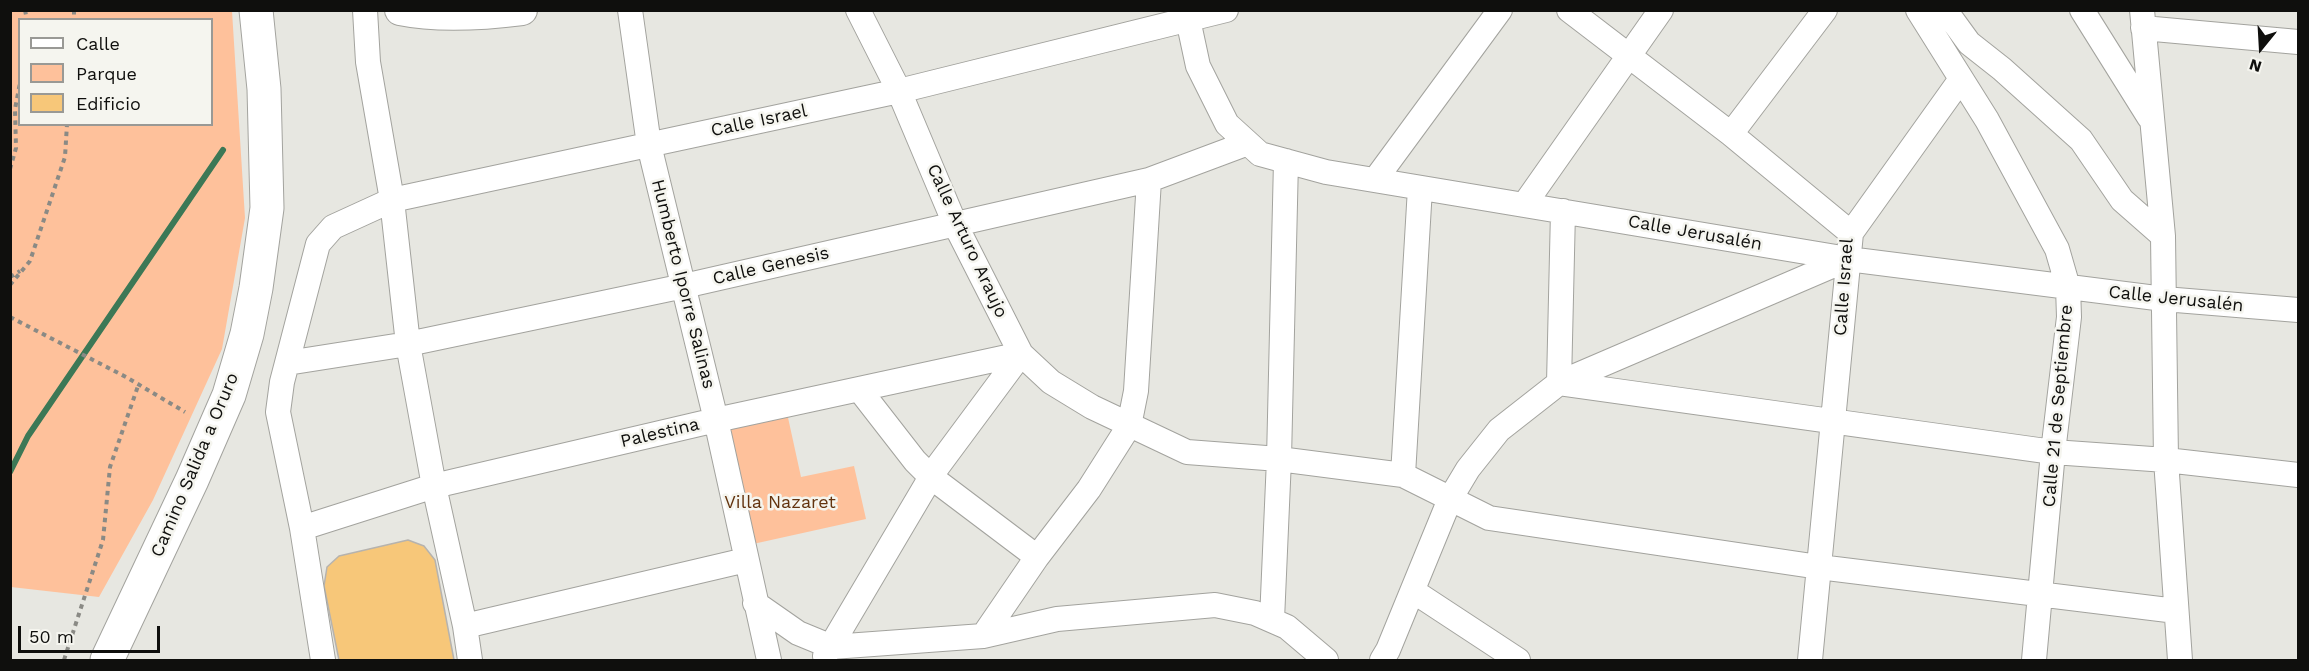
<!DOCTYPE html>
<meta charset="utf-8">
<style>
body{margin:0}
#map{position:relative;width:2309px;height:671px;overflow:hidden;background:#e7e7e1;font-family:"Work Sans",sans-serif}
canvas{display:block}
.frame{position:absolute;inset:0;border:12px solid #0f0f0d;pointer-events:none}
.legend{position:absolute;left:18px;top:18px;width:195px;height:108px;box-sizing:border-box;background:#f5f5ef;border:2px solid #999995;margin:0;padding:8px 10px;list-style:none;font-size:18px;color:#0f0f0d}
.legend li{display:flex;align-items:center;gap:12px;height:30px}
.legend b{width:30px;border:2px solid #999995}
.north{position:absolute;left:2231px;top:18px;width:60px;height:60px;-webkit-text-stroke:4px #f5f5ef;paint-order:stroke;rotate:198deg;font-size:16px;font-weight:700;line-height:24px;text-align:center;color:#0f0f0d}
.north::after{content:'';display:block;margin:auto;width:21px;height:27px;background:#0f0f0d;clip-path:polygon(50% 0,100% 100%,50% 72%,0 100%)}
.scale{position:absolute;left:18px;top:626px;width:142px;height:27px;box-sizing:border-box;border:3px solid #0f0f0d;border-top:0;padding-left:8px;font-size:18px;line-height:21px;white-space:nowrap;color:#0f0f0d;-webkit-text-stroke:4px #f5f5ef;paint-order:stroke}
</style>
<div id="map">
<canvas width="2309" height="671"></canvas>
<div class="frame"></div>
<ul class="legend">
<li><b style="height:8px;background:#fff"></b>Calle</li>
<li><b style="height:16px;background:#fec19b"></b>Parque</li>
<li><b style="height:16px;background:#f7c779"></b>Edificio</li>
</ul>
<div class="north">N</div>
<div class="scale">50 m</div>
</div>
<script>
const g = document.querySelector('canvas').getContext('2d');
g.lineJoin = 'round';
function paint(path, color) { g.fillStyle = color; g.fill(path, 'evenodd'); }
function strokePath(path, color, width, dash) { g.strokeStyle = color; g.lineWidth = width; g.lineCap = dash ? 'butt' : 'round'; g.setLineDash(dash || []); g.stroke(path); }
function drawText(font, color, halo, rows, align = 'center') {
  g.font = font + ' "Work Sans",sans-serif'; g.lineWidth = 5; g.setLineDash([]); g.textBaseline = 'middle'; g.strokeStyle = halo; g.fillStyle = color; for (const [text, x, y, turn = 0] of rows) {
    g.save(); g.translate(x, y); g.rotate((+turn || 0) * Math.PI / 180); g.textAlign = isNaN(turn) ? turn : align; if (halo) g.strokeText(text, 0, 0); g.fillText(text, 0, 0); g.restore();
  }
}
paint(new Path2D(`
 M11,10l221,1 13,207 -23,131 -69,151 -54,97 -88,-10zM20,20h192v104h-192z
 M787,413l14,64 53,-11 12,53 -113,25 -26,-118z`), '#fec19b');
strokePath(new Path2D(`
 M10,472l18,-36 195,-286`), '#3c7856', 6);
const building = new Path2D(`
 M408,540l16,6 11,14 19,100h-115l-15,-74 3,-19 12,-11z`);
paint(building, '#f7c779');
strokePath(building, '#b6b3ae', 1.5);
const minor = new Path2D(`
 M365,10l3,52 24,138 16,144 26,142 31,140 5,34
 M630,10l19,135 67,275 53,240
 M858,10l41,81 56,133 66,130 30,28 41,25 95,45 92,7 124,16 86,43 330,49 357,44
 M1186,10l12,56 29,58 33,30 66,18 522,87 316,40 134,11
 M1569,10l162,124 120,99 -41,427
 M1918,10l69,110 70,129 11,38 1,30 -16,135 -19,208
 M1945,10l24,33 33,26 79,71 41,60 41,36
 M2082,10l67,107
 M2142,10l21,226 3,224 14,200
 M2143,28l155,14
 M1731,134l94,-124
 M1375,180l125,-170
 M1524,205l137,-195
 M1563,211l-4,172 494,69 113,8 132,15
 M1851,233l110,-154
 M287,363l121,-19 276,-58 465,-106 99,-37
 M859,389l56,72 16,16 106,80
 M1403,475l17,-287
 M302,528l132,-42 282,-66 305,-66
 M1413,591l105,69
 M755,603l43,30 34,14 151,-11 74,-17 158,-14 40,8 32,14 39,33
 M1272,620l7,-161 7,-298
 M465,626l281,-66
 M983,636l54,-79 52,-68 40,-63 7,-35 13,-211
 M825,656l110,-186 86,-116
 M323,660l-21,-132 -24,-116 4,-30 36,-138 15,-17 59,-27 507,-109 327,-81
 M1382,660l6,-10 62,-151 18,-30 31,-39 60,-47 289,-124`);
const major = new Path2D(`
 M400,10c39,8 82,5 122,0`);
const highway = new Path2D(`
 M107,660l85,-180 37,-85 18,-61 9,-46 11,-80 -3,-119 -8,-79`);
strokePath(minor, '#a3a39e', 26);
strokePath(major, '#a3a39e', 32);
strokePath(highway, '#a3a39e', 35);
strokePath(new Path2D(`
 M25,10l2,10
 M74,10v10
 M10,169l6,-21 -1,-39 5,-26
 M10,277l10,-6
 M10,285l20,-24 35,-104 2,-33
 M10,317l116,60 59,35
 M64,660l39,-120 7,-73 28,-81`), '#8a8a85', 4, [4.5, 4.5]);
strokePath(minor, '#fff', 24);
strokePath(major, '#fff', 30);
strokePath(highway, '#fff', 33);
drawText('18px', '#0f0f0d', '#f5f5ef', [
 ["Calle Israel",759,121,-12],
 ["Calle Jerusalén",1695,233,10],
 ["Calle Arturo Araujo",967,241,65],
 ["Calle Genesis",771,266,-13],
 ["Humberto Iporre Salinas",683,284,76],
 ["Calle Israel",1844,287,-86],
 ["Calle Jerusalén",2176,299,6],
 ["Calle 21 de Septiembre",2058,406,-85],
 ["Palestina",660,433,-13],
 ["Camino Salida a Oruro",195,465,-67]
]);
drawText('18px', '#63330e', '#f5f5ef', [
 ["Villa Nazaret",780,503]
]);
</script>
